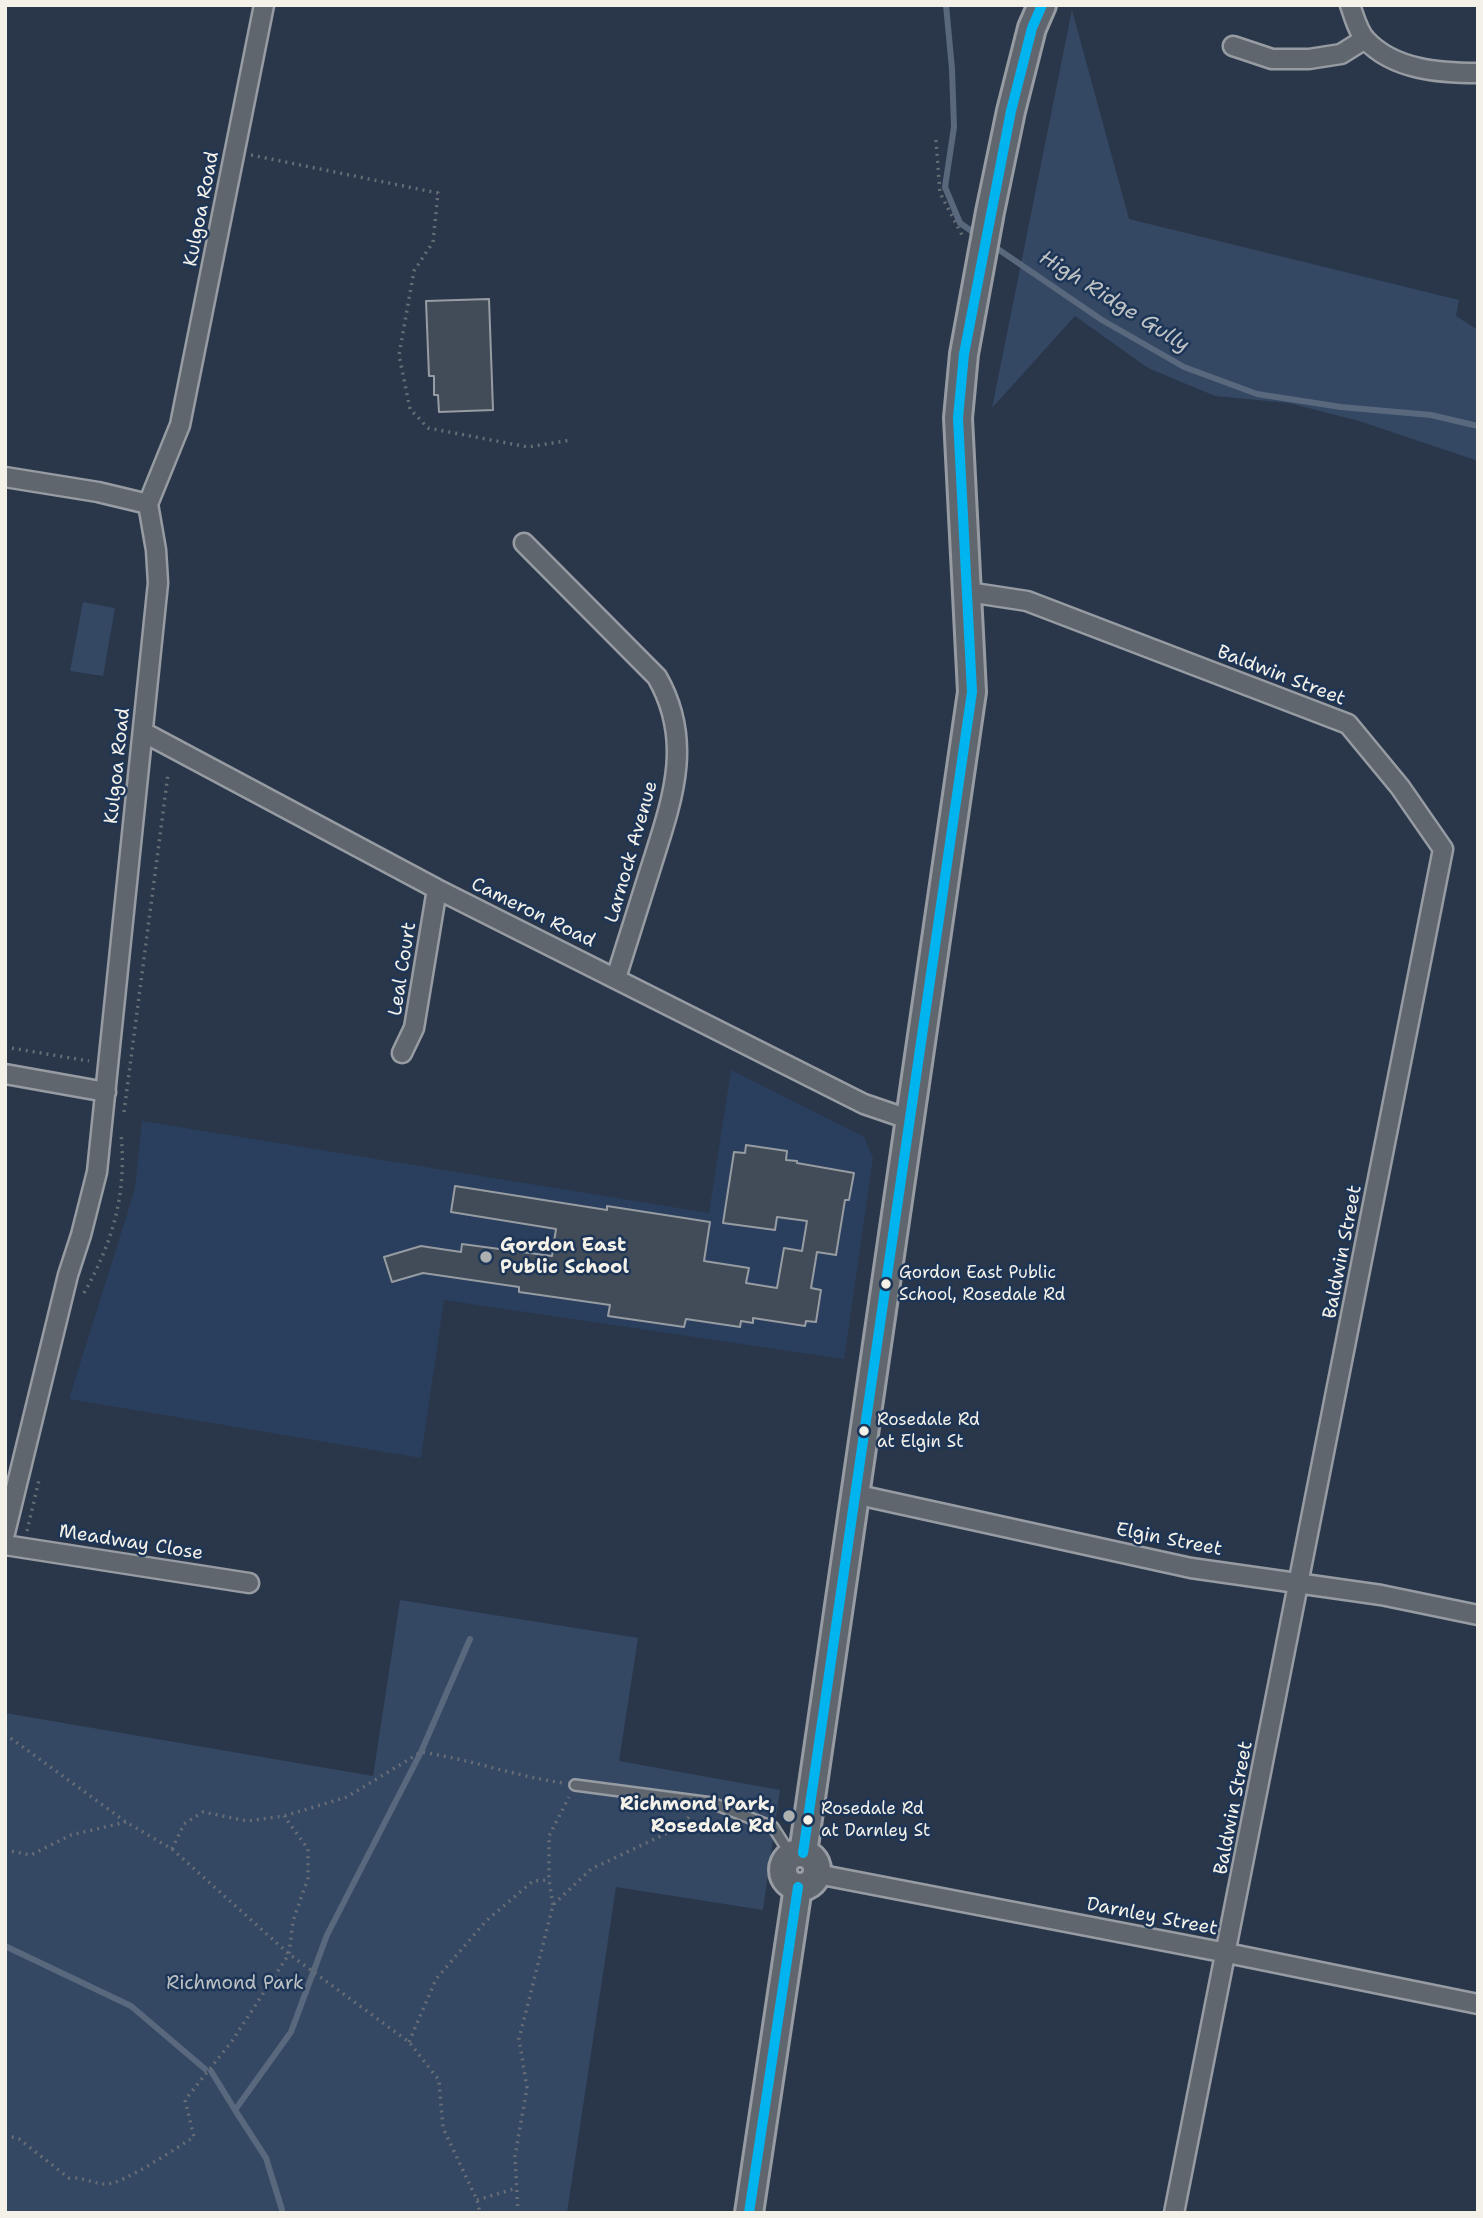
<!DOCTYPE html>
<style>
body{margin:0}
#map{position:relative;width:1483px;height:2218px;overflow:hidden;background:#2a374a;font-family:"Shantell Sans",sans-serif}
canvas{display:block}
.frame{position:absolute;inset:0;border:7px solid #f4f1e8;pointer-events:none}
</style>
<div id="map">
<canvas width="1483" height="2218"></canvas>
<div class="frame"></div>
</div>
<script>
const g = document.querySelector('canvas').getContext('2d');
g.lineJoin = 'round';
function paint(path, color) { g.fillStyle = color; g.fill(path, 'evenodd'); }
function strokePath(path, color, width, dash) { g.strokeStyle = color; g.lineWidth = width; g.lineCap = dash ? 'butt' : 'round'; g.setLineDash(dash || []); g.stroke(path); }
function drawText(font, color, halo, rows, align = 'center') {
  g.font = font + ' "Shantell Sans",sans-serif'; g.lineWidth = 5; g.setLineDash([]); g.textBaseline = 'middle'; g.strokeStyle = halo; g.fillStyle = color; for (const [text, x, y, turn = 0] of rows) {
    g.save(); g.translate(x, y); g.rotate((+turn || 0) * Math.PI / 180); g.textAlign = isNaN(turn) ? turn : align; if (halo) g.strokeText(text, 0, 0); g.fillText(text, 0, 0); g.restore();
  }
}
paint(new Path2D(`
 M731,1070l133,67 9,21 -29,201 -400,-59 -23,158 -352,-59 66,-210 7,-68 567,92z`), '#2a3f5d');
paint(new Path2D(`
 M1072,10l57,209 330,81 -3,16 22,14v131l-119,-40 -70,-18 -74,-7 -67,-28 -73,-52 -83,92z
 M83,602l32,6 -12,68 -33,-5z
 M400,1600l238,38 -19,123 161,29 -17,120 -147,-23 -49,326h-562v-500l368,63z`), '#344763');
strokePath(new Path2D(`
 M946,5l6,64 2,58 -9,60 15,36 17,12
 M992,245l110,75 82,47 73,27 84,13 90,8 47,11
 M5,1946l126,60 74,63
 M211,2071l24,39
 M283,2213l-17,-55 -31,-48 56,-78 36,-97 94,-183 49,-113`), '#59687d', 6);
const building = new Path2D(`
 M489,299l4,111 -54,2 -1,-17h-4v-19h-5l-3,-75z
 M746,1145l41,6 -1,9 11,1v2l57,10 -5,27h-4l-9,55 -19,-3 -6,36 10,2 -5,32 -10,-1 -1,5 -52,-8v5l-12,-2 -1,6 -54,-8 -2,8 -76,-11 2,-11 -91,-13v-5l-96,-14 -31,9 -8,-25 37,-11 40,6 1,-8 90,12 4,-27 -105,-17 4,-26 152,24v-4l103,16 -6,39 45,7 -3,15 31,5 7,-40 18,3 5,-30 -30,-4 -2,13 -52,-7 11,-71 11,1z`);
paint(building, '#424c59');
strokePath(building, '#979ca3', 2);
const lane = new Path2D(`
 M575,1785l137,18 61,24 18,28`);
const street = new Path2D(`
 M1350,5c4,11 8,27 16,35 28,30 74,33 112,33
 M1233,46l39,13h37l32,-5 24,-15
 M5,477l93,15 50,12
 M524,543l133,134c38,66 14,126 -7,193 -11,36 -23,72 -34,108
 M968,592l59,9 321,123 52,63 43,62 -269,1364
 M143,732l294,157 427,215 47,16
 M402,1053l12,-25 23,-139
 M5,1074l101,18
 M854,1494l337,74 190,27 97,20
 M5,1533l63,-258 13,-40 16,-63 61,-589 -2,-33 -8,-46 32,-79 84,-420
 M5,1545l244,38
 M817,1874l410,79 251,51`);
const secondary = new Path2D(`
 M783 1870a17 17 0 1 1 34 0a17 17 0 1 1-34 0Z
 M803,1853l169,-1161 -14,-274 6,-64 26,-142 21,-101 21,-83 10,-23
 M749,2213l49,-326`);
strokePath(lane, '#979ca3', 14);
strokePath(street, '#979ca3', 23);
strokePath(secondary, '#979ca3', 32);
strokePath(new Path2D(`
 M936,140l4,53 22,42
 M251,155l187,38 -5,49 -19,29 -15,84 11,54 18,19 100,19 43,-7
 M5,1047l84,14
 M124,1112l44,-338
 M84,1293c29,-51 43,-100 37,-159
 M27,1531l12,-51
 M5,1734l121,88 46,27 117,105 120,88 30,38 4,48 34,72 3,13
 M172,1849l12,-25 19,-12 44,9 37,-5 63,-19 74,-45c48,7 94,24 142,31
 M5,1850l26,5 40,-20 55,-13
 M553,1905l-4,-25v-44l20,-39
 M409,2042l27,-63 50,-58 47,-40 16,-1
 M5,2135l14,4 50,39c17,-1 26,7 38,6 16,0 71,-37 87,-47l-9,-37 47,-59 57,-87 4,-33 15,-43v-29l-24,-33
 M477,2200l40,-12
 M518,2213l-3,-57 12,-68 -8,-49 34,-134 38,-36 85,-40 15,-14`), '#666d76', 3.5, [2, 5]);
strokePath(lane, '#60666e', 9);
strokePath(street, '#60666e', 18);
strokePath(secondary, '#60666e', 26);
strokePath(new Path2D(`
 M803,1853l169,-1161 -14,-274 6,-64 47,-243 21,-83 10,-23
 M749,2213l49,-326`), '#00b5ef', 10);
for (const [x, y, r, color] of [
 [486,1257,7,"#adb0b1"],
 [886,1284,6,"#f4f1e8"],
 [864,1431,6,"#f4f1e8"],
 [789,1816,7,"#adb0b1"],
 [808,1820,6,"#f4f1e8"]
]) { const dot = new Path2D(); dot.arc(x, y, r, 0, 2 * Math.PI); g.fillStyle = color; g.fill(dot); strokePath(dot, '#1d3557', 2.5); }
drawText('17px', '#f4f1e8', '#1d3557', [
 ["Gordon East Public",899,1274],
 ["School, Rosedale Rd",899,1296],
 ["Rosedale Rd",877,1421],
 ["at Elgin St",877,1443],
 ["Rosedale Rd",821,1810],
 ["at Darnley St",821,1832]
], 'left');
drawText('19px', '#f4f1e8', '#1d3557', [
 ["Kulgoa Road",202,209,-79],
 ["Baldwin Street",1281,676,21],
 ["Kulgoa Road",118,766,-84],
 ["Larnock Avenue",632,852,-74],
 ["Cameron Road",533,913,26],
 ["Leal Court",403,969,-81],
 ["Baldwin Street",1343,1252,-79],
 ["Elgin Street",1169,1540,11],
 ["Meadway Close",131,1543,9],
 ["Baldwin Street",1234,1808,-79],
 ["Darnley Street",1152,1917,11]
]);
drawText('bold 19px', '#f4f1e8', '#1d3557', [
 ["Gordon East",500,1246],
 ["Public School",500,1268],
 ["Richmond Park,",775,1805,"right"],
 ["Rosedale Rd",775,1827,"right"]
], 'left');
drawText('19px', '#bbbfc1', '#1d3557', [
 ["Richmond Park",235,1984]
]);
drawText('italic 21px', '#c0c3c4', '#1d3557', [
 ["High Ridge Gully",1114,302,32]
]);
</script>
